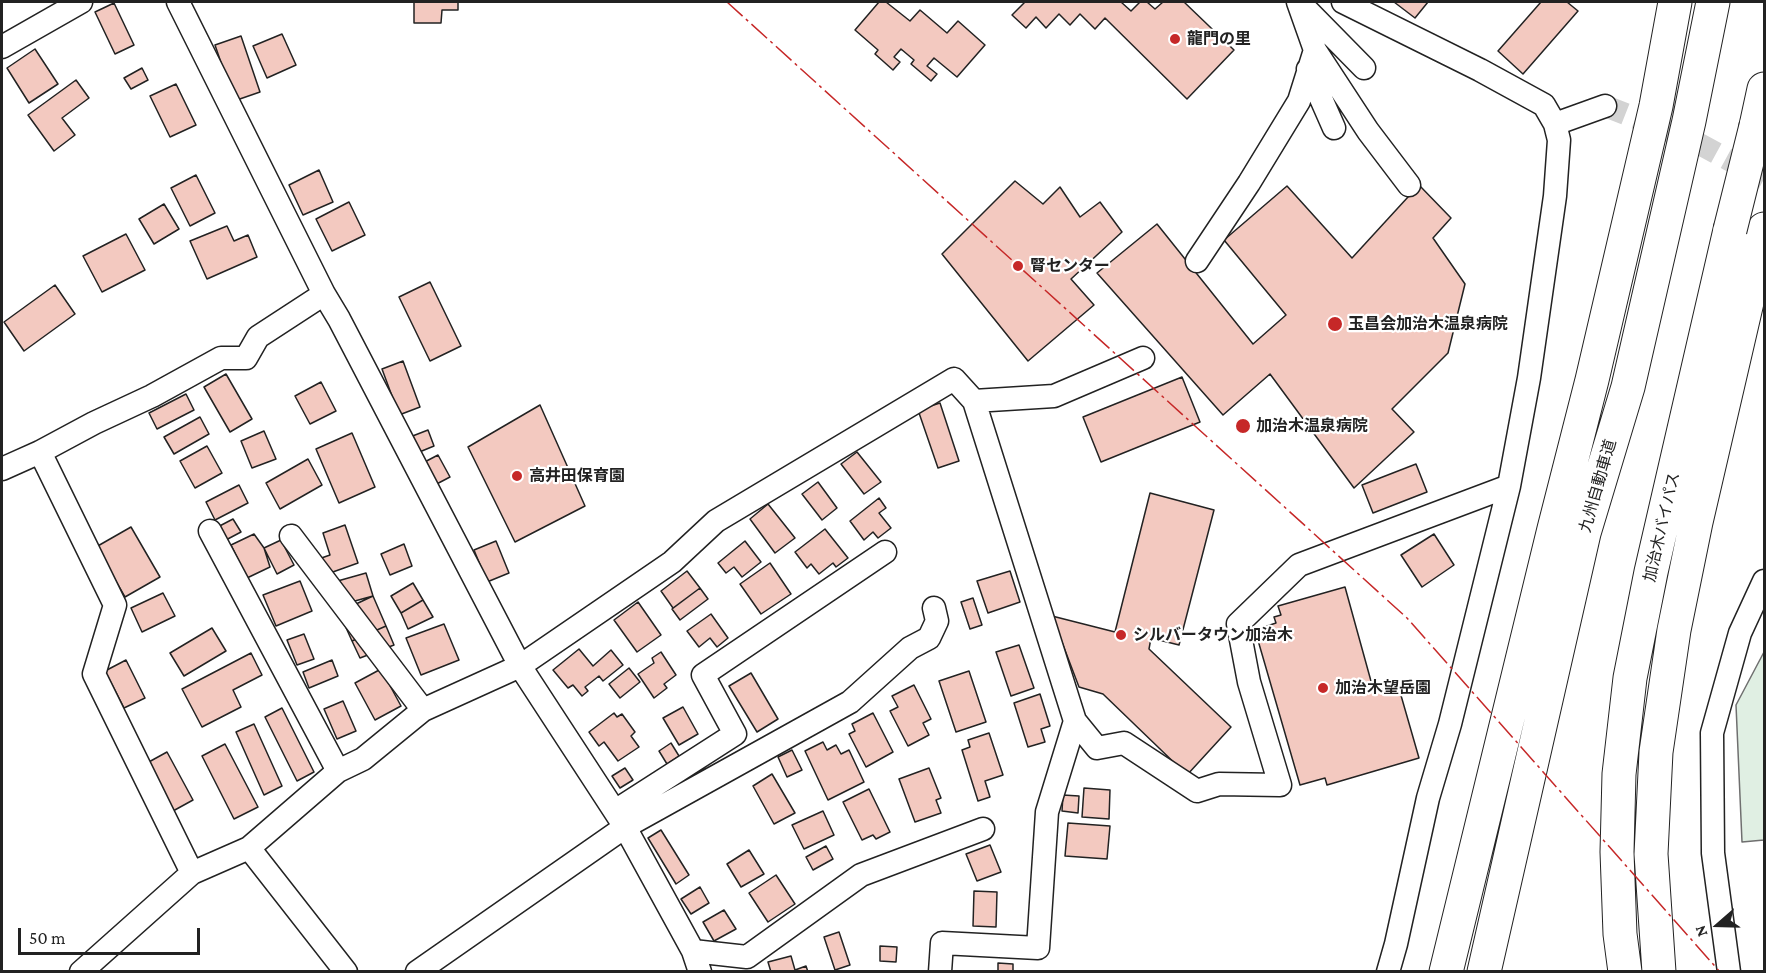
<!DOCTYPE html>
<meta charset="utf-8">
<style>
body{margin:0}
#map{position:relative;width:1766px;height:973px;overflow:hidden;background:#fff;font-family:"Crimson Pro",serif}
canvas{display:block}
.frame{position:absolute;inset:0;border:3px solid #222;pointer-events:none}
.north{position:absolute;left:1688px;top:895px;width:60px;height:60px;-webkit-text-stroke:4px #fff;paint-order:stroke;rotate:250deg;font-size:16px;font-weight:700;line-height:24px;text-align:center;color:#222}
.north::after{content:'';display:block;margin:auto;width:21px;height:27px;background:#222;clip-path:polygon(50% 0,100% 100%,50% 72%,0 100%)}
.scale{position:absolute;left:18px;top:928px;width:182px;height:27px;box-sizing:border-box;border:3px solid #222;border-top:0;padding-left:8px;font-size:18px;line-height:21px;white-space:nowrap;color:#222;-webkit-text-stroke:4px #fff;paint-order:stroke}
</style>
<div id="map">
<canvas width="1766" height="973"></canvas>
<div class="frame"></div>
<div class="north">N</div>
<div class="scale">50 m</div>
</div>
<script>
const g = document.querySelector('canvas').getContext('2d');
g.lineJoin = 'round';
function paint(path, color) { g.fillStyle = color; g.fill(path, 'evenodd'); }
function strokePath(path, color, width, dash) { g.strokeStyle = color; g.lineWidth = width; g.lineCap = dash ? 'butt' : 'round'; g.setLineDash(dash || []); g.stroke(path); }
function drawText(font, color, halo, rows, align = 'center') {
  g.font = font + ' "Crimson Pro","Noto Sans JP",serif'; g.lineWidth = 4.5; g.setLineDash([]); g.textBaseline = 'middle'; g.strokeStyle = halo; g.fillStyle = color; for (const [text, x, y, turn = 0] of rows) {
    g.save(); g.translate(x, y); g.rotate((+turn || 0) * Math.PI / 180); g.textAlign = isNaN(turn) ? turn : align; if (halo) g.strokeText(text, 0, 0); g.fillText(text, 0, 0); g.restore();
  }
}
const green = new Path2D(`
 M1764,652v188l-22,2 -6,-137z`);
paint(green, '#e0efe3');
strokePath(green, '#6f6f6f', 1.5);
const building = new Path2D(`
 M414,2h44v8h-16l-1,13h-27z
 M879,2h7l24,19 10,-11 27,23 11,-12 27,24 -28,32 -23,-19 -7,8 10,8 -6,7 -20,-17 3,-4 -13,-11 -7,8 6,5 -7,8 -18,-16 3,-4 -23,-20z
 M1025,2h96l10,9 9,-9h7l8,7 8,-7h21l50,48 -47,49 -82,-81 -10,11 -15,-15 -10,11 -11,-11 -13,14 -10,-11 -10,11 -14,-13z
 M1394,2h34l-13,16z
 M1541,2h26l11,9 -55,63 -25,-23z
 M114,3l20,42 -19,9 -20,-42z
 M282,34l14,31 -29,13 -14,-32z
 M241,36l19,56 -26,9 -19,-56z
 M35,49l23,35 -29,19 -22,-35z
 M142,68l6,12 -17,9 -7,-11z
 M76,80l13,18 -27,20 13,17 -21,16 -26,-36z
 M176,84l20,41 -26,12 -20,-41z
 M319,170l14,32 -30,13 -14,-30z
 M196,175l19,38 -25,13 -19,-38z
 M1015,181l28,23 17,-17 20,30 20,-15 22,30 -51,47 23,26 -66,56 -86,-107z
 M1419,185l32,33 -18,20 32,46 -17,69 -56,56 22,23 -60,56 -84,-114 -47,41 -126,-142 60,-49 96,120 33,-29 -62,-75 63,-54 65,72z
 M349,202l16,33 -33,16 -16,-32z
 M164,204l15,25 -25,15 -15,-25z
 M227,226l7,15 14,-6 9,22 -50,22 -17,-38z
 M126,234l19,36 -43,22 -19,-36z
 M430,282l31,64 -31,15 -31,-64z
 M55,285l20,29 -51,37 -20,-29z
 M403,361l17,46 -21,8 -17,-46z
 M226,374l26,45 -22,13 -26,-45z
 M1182,377l18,45 -99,40 -18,-45z
 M321,382l15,29 -26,13 -15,-28z
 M186,394l8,16 -37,19 -8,-16z
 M940,403l19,58 -21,7 -20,-58z
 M540,405l45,101 -70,36 -47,-95z
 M200,417l9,17 -35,20 -10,-17z
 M428,430l6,16 -17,7 -7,-16z
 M264,431l12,28 -24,9 -11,-27z
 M352,433l23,54 -36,16 -23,-54z
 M207,446l15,27 -27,15 -15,-27z
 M857,452l24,30 -17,12 -23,-30z
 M438,455l12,22 -21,11 -12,-22z
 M308,459l14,26 -42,24 -14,-26z
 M1416,464l11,28 -54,21 -11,-28z
 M818,482l19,26 -15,12 -20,-26z
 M239,485l9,18 -33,17 -9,-18z
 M1150,493l64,17 -35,135 -28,-7 -2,11 82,78 -44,48 -84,-81 -24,-7 -27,-71 63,16z
 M879,498l7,10 -7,5 12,15 -13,10 -5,-6 -9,8 -14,-19z
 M768,504l27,34 -20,15 -25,-34z
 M233,519l8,13 -17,9 -14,-10z
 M345,525l13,38 -42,15 -6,-16 20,-7 -7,-22z
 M131,527l29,50 -35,20 -29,-50z
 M825,529l23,29 -12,9 -3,-4 -14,11 -8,-10 -4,4 -12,-16z
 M254,534l10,14 6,19 -23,11 -16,-33z
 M1434,534l20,31 -32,22 -21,-32z
 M281,540l13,25 -17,9 -13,-26z
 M496,541l13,32 -22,9 -13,-32z
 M745,541l16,21 -19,15 -8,-10 -8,6 -8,-10z
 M404,544l8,22 -22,9 -9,-21z
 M770,563l21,31 -30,20 -21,-30z
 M687,571l13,17 -27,20 -12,-17z
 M1010,571l10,31 -32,11 -11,-32z
 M366,573l7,23 -40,11 -6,-23z
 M300,581l12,30 -36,15 -13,-31z
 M413,583l10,17 -22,13 -10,-17z
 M1345,587l29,105 24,-7 21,73 -92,27 -2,-7 -25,7 -45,-155 21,-7 -2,-6 7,-2 -3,-9z
 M700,588l8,11 -28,21 -8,-11z
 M163,593l12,23 -33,16 -11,-24z
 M373,596l13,30 -34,15 -13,-29z
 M973,598l9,27 -12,4 -9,-27z
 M423,600l10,17 -25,12 -7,-16z
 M638,602l23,33 -24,17 -23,-32z
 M711,614l17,24 -11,9 -7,-9 -11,9 -12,-16z
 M444,624l15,36 -38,15 -15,-37z
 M386,626l8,19 -34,13 -8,-17z
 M212,628l14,23 -42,25 -14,-23z
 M304,634l10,25 -17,6 -10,-25z
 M1019,645l15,43 -23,8 -15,-44z
 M579,649l14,17 18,-16 12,15 -20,16 -4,-5 -14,11 3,4 -6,5 -9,-11 -5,3 -15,-18z
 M661,652l15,23 -12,9 3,4 -13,10 -16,-24 16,-11 -2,-5z
 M251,653l11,22 -29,15 8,17 -39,20 -20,-38z
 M126,660l19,38 -21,10 -19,-37z
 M332,660l6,16 -29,12 -6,-16z
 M629,668l11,14 -20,16 -11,-14z
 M381,669l20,37 -26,14 -20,-37z
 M969,671l17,51 -30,10 -17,-51z
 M751,673l27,46 -21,13 -28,-46z
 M914,685l17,34 -8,4 6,12 -21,11 -18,-35 8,-4 -6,-11z
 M1040,694l10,32 -9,3 4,13 -17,5 -14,-44z
 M343,701l13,30 -19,8 -13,-30z
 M683,707l15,27 -19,11 -16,-27z
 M282,708l32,64 -17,9 -32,-64z
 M614,713l3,4 5,-3 13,18 -4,4 8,11 -21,14 -14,-19 -5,4 -10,-14z
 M873,713l20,39 -27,15 -17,-33 6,-3 -3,-7z
 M254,724l28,62 -18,9 -28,-63z
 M989,733l14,42 -18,6 5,16 -12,4 -16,-51 8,-3 -2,-7z
 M823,742l4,8 9,-5 5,9 8,-4 15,32 -36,18 -23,-49z
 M671,743l8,13 -12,8 -8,-13z
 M225,744l33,63 -24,12 -32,-63z
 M792,750l10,20 -15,7 -9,-20z
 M167,752l26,48 -20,11 -26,-48z
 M625,768l8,12 -13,8 -8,-12z
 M929,768l12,30 -5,2 5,13 -26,9 -16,-43z
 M772,774l23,39 -21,11 -21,-38z
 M1084,788l26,2 -1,29 -27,-2z
 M869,789l21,43 -14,7 -3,-4 -11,5 -19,-38z
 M1063,795l16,1 -1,17 -16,-2z
 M823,811l11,24 -30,14 -12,-24z
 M1068,823l42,3 -3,33 -42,-3z
 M661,830l28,45 -13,9 -28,-46z
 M990,845l11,27 -24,9 -11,-27z
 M826,846l7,13 -20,11 -7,-13z
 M749,850l15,24 -23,13 -14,-23z
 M776,875l19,29 -27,18 -19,-29z
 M700,887l9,16 -18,11 -10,-15z
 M974,891l23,1 -1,35 -23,-1z
 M724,910l12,19 -22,12 -11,-19z
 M839,932l11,33 -15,5 -11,-33z
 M880,946l17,1 -1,15 -16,-1z
 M791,956l4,14 11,-4 2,6h-37l-3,-10z
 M998,963l15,1v8h-15z`);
paint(building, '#f3c9c0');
strokePath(building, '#222', 1.5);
strokePath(new Path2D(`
 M1605,106l91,36 68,37`), '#d3d3d3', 22, [22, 11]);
const minor = new Path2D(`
 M178,2l146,292 15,25 181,347 105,161 68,124 7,21
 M1298,2l17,48 53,81 41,54
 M1343,2l137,68 64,35 11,19 4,16 -4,56 -26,182 -20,108 -59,238 -22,74 -32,146 -8,28
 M1302,5l62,63
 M2,47l79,-45
 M1308,69l26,59
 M1555,124l50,-18
 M1197,261l52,-78 50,-82 16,-51
 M974,401l80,-5 89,-38
 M40,452l75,153 -21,69 98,199
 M2,469l38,-17 54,-29 58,-27 69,-38h25l12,-21 66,-43
 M210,531l128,240
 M291,536l132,174
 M1075,721l22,27 27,-5 73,48 22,-7 61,1 -31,-103 -11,-58 61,-59 210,-79
 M615,811l120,-77 -32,-59 182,-123
 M249,848l97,124
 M693,951l54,6 114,-82 122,-46
 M81,972l111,-99 57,-25 89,-77 25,-12 60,-49 97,-44 152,-104 44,-41 238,-142 20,22 101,320 -28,91 -9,136 -96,-5 -2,29
 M417,972l208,-145 225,-125 60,-54 19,-10 8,-17 -3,-13
 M1729,972l-16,-119 -1,-120 28,-100 24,-52`);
const trunk = new Path2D(`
 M1756,126l8,-37
 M1625,972l-5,-38 -3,-82 2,-78 11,-96 21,-106 79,-342
 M1659,972l-8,-118 5,-102 18,-122 22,-108 68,-293`);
const motorway = new Path2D(`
 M1446,972l108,-443 38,-149 64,-274 19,-104
 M1484,972l100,-439 44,-146 61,-266 24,-119`);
strokePath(minor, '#222', 25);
strokePath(trunk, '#222', 35);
strokePath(motorway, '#222', 35);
strokePath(minor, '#fff', 22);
strokePath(trunk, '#fff', 33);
strokePath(motorway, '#fff', 33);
const trunkBridge = new Path2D(`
 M1730,230l26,-104`);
strokePath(trunkBridge, '#222', 35, []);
strokePath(trunkBridge, '#fff', 33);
strokePath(new Path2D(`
 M727,2l680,616 313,354`), '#c62828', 1.5, [21, 4.5, 3, 4.5]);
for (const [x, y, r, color] of [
 [1175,39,6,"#c62828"],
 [1018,266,6,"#c62828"],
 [1335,324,8,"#c62828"],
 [1243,426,8,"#c62828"],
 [517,476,6,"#c62828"],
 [1121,635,6,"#c62828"],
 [1323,688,6,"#c62828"]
]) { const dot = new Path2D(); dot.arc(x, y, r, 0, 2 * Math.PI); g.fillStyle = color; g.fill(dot); strokePath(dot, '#fff', 2); }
drawText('bold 16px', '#222', '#fff', [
 ["龍門の里",1187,39],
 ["腎センター",1030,266],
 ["玉昌会加治木温泉病院",1348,324],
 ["加治木温泉病院",1256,426],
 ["高井田保育園",529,476],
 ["シルバータウン加治木",1133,635],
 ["加治木望岳園",1335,688]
], 'left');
drawText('16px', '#222', '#fff', [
 ["九州自動車道",1598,486,-74],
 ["加治木バイパス",1662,527,-77]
]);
</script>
